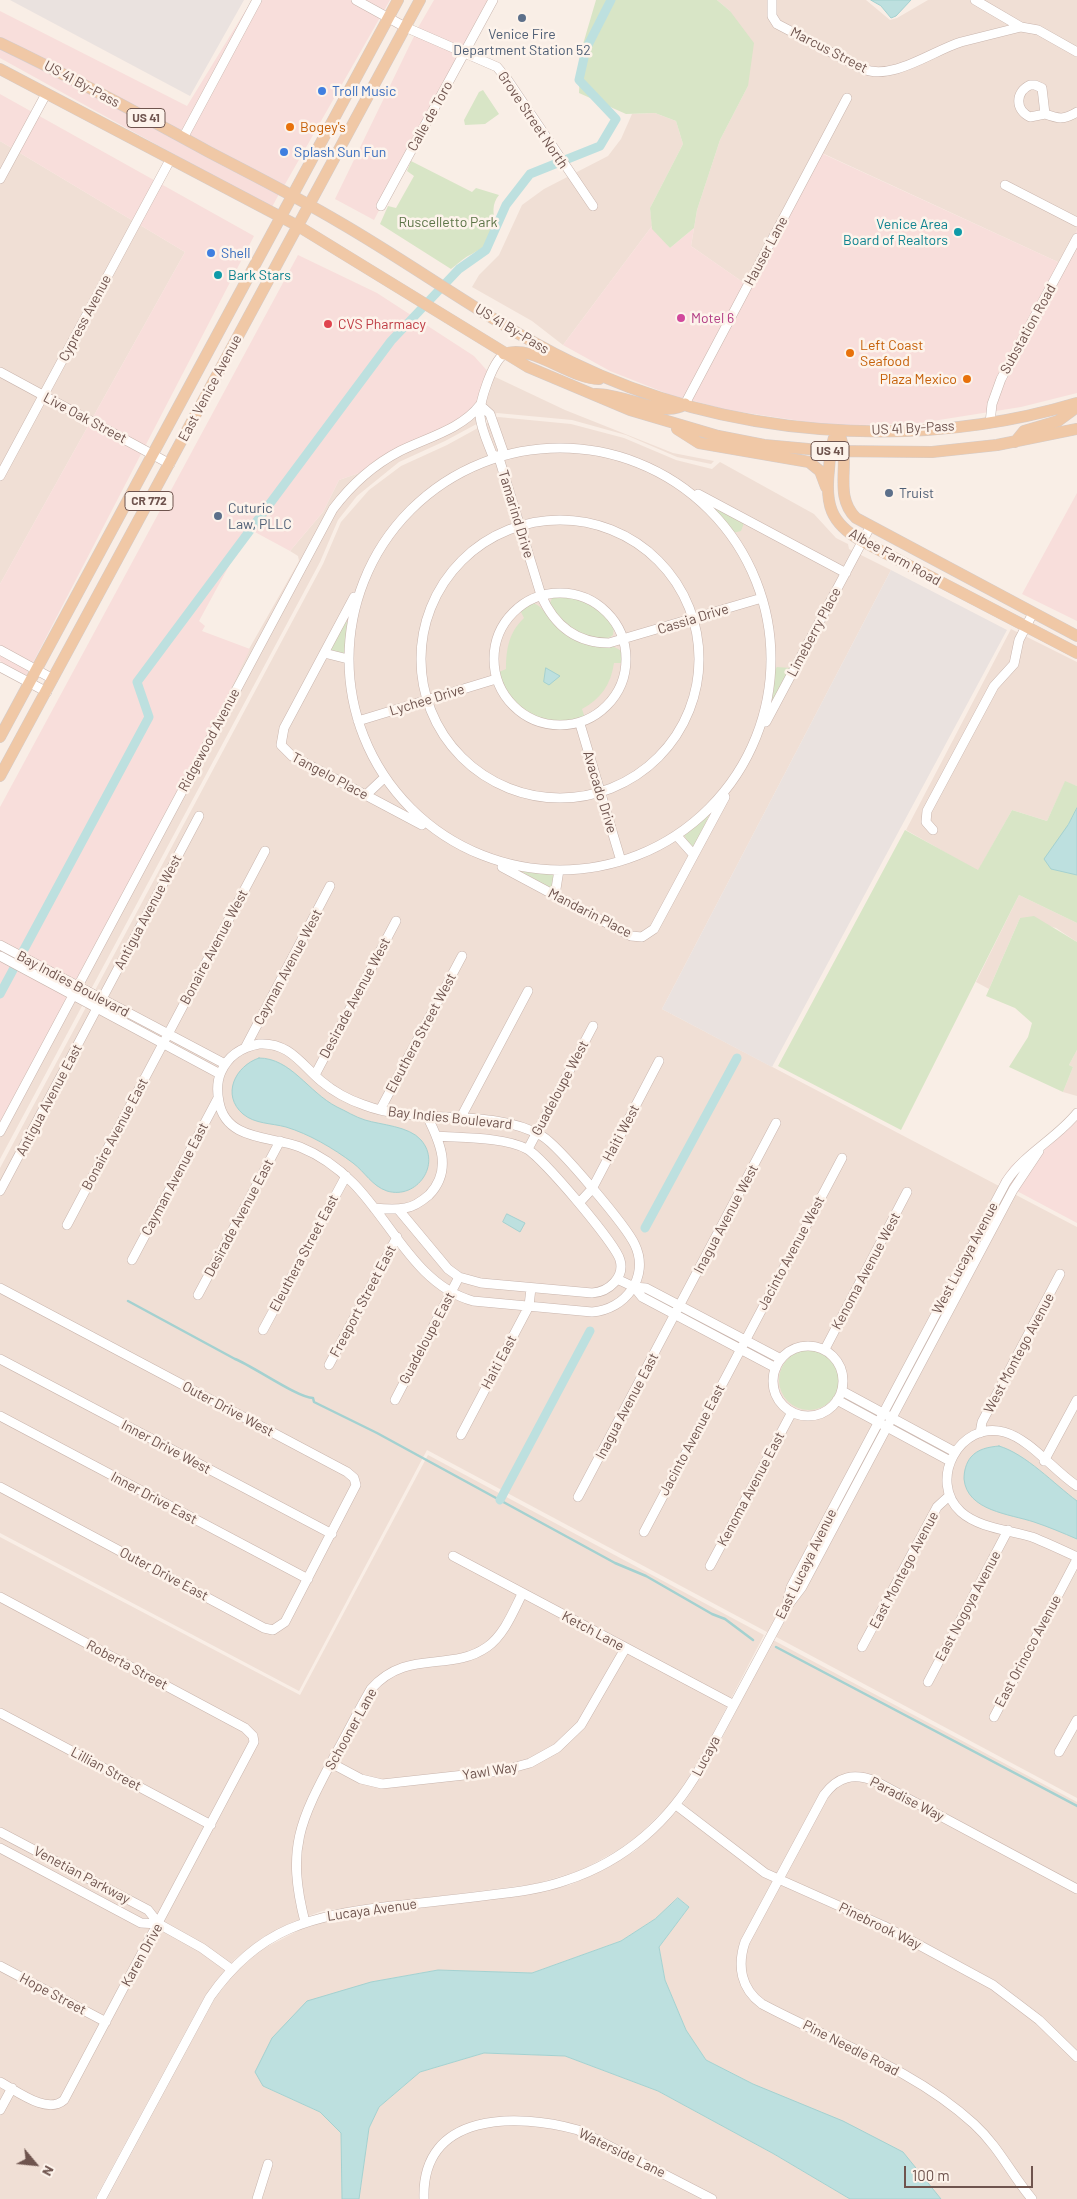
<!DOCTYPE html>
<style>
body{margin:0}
#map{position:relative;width:1077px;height:2199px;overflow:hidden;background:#f9eee6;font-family:Barlow,sans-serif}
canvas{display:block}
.north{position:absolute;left:10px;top:2139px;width:50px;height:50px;-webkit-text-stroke:4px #fdf3eb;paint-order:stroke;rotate:118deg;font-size:14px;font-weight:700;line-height:20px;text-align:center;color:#6f544e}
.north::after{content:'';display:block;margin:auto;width:18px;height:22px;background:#6f544e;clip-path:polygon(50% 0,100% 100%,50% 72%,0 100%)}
.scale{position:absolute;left:904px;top:2166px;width:129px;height:22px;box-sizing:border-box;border:2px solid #6f544e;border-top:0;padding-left:6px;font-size:15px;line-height:18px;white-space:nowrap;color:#6f544e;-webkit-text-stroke:4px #fdf3eb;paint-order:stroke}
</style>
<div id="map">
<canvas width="1077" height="2199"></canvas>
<div class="north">N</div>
<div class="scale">100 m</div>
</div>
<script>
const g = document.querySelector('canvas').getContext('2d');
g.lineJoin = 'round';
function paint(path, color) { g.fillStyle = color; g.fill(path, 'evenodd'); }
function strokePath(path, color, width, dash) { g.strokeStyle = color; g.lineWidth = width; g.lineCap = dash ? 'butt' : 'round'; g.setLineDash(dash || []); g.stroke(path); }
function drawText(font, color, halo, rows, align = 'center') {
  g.font = font + ' Barlow,sans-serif'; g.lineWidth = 5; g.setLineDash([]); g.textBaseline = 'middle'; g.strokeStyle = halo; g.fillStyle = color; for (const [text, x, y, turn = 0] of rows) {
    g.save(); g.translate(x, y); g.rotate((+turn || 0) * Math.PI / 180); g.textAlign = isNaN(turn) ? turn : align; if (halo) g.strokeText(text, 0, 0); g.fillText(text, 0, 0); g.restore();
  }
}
paint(new Path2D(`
 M717,0h149l24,20 7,-2 31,-18h149v230l-17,33 -238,-110 -75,132 -56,-39 6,-36 23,-70 28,-54 -18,-75z
 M655,113l21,8 7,23 -33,64 2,18 -89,119 -31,-24 -60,-34 7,-12 20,-20 23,-50 22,-16 64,-33 13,-17 11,-25z
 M0,141l185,111 -185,332z
 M491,375l74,35 108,43 41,8 -3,3 -34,-7 -51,-22 -54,-15 -75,-7 -52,28 -46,21 -42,34 -19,24 -18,42 -320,597v-35l164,-296 85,-179 50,-88 -1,-5 -8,-5 33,-39 16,-32 40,-14z
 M498,417l73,7 53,14 52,22 36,9 8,-7 94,52 22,24 12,6 1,5 42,21 -229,439 415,218v571l-650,-348 -128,241 -299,-158v-365l323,-604 18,-42 28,-32 32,-24 46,-21z
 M1011,629l66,33v124l-12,-4 -18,39 -35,-11 -34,61 -72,-41z
 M1019,895l58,28v19l-21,-14 -36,-10 -31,71 -13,-7z
 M1077,1050v46l-14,-4 10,-25 -4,-2z
 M428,1455l336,180 -68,131 -24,36 -34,34 -20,14 -36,20 -47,14 -213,27 -32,12 -26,14 -29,22 -29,35 -111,205h-95v-662l300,158z
 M773,1640l304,162v248l-35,-34 -46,-35 -110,-59 -119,-53 -84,-65 22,-33z
 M677,1811l85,66 120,53 109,59 45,34 28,26 13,14v136h-136l-7,-8 -181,-107 -47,-24 -20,-30 -21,-50 -6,-33 30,-40 -11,-9 -23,21 -34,22 -89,32 -95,-3 -66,12 -108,104 57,26 21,21 1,66h-235l107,-199 21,-28 26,-22 46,-24 35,-9 177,-21 51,-11 31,-14 34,-20z
 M484,2053l81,3 93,35 116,63 76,45h-491l10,-71 10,-21 41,-35z`), '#f0dfd5');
paint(new Path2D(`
 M252,0h138l-106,186 -284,-148v-27l187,95z
 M434,0h59l-76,137 -43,83 -39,-21 84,-173z
 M0,48l56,27 223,119 -7,13 -39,-20 -233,-129z
 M0,94l254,142 -229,442 -25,-17v-77l185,-332 -185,-111z
 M821,153l239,110 17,-33v163l-56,14 -101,16 -86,3 -107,-16 -59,-16 -58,-23 -47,-26 89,-119 18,22 24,-20 -3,18 56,39z
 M298,255l79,38 97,63 17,19 -22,41 -90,50 -40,14 -16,32 -33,39 -37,-20h-5l-49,90 6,5 -3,5 48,18 -86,179 -164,296v-317z
 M1077,493v128l-55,-27z
 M1077,1112v111l-77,-41 11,-16z`), '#f8dedb');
paint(new Path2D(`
 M10,0h234l-54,96z
 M891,570l116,60 -235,437 -110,-58z`), '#eae2df');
paint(new Path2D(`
 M596,0h121l13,11 24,32 -6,43 -28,54 -23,70 -3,18 -24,20 -18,-19 -2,-21 33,-64 -7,-23 -21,-8 -29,1 -47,-21 2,-42z
 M483,90l16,24 -14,10 -20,1 -1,-5 15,-28z
 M411,161l61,31 4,-4 23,7c-7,8 -7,20 -2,29 -2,19 -11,22 -27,31 -7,3 -13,10 -19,14l-71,-45 8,-18 8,2 18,-32 -7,-5z
 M713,506l31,17 -3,8 -8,2z
 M558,596c22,0 44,11 56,31l-1,8c-13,11 -39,-2 -50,-12 -6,-5 -10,-13 -13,-20l2,-5z
 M532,603c10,0 25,27 37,34 15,9 41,4 52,14l2,12h-9c-3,21 -13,36 -32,46l3,9c-39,12 -76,-7 -86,-46l7,-3c0,-20 3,-37 18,-51l-4,-8z
 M346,621l2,3 -3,28 -3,2 -12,-4z
 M777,667l13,1 -19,35 2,-32z
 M1065,781l12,5v22l-9,17 6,50h3v48l-58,-28 -118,235 -123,-64 127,-236 73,40 34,-60 35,11z
 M711,811l-16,34 -4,2 -7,-12z
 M519,870l33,4 2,2 -2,13z
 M1034,916l43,26v108l-8,15 4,2 -10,25 -54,-25 19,-30 4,-14 -17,-15 -29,-12 34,-78z
 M779 1380a30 30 0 1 1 60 0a30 30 0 1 1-60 0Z`), '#d8e5c6');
const water = new Path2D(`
 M871,0h40l-15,16 -5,2 -10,-12z
 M546,668l14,8 -11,9 -5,-3z
 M1077,808v67l-26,-6 -7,-10 24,-34z
 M259,1058c32,0 49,34 78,49 9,4 18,10 28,13 16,5 44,6 56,20 21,24 -4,60 -34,51 -15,-5 -22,-19 -34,-28 -20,-15 -44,-29 -67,-36 -15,-4 -31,-3 -43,-13 -22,-19 -8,-48 16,-56z
 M507,1214l18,9 -5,9 -17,-10z
 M999,1446c27,8 55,38 78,55v38c-14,-6 -28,-12 -43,-17 -24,-8 -67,-11 -70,-43 0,-8 2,-16 7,-22 7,-8 17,-10 28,-11z
 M678,1898l11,9 -30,40 6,33 21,50 20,30 47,24 90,37 60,31 38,47h-91l-76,-45 -116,-63 -93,-35 -81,-3 -64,19 -41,35 -10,21 -10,71h-17l-1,-66 -21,-21 -57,-26 -8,-14 17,-34 35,-37 64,-19 67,-12 94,3 89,-32 34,-22z`);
paint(water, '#bde0df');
strokePath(water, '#a4d1d0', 1);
strokePath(new Path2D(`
 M128,1301l107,58c18,7 63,39 78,39l1,4 63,31 238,130 31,13 66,38 13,5 28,21
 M776,1647l301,159`), '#a4d1d0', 2.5);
strokePath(new Path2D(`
 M0,994l149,-277 -12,-35 254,-341 68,-72 27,-19 20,-45 24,-31 70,-28 16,-27 -37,-39 7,-31 25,-49
 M645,1228l92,-170
 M500,1500l90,-169`), '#bde0df', 9);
const minor = new Path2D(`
 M356,0l49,27 92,40 10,12 86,127
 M772,0v16l5,8 86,45c30,12 69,-18 98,-27 20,-5 40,-10 60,-15
 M975,0l46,27 17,3 39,22
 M1030,85h5l7,3 3,26 -15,3c-15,-7 -15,-25 0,-32z
 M1045,114c14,5 19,6 32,-2
 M183,138l74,-138
 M0,179l46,-85
 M1005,185l72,37
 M381,206l112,-206
 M504,354c-12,9 -25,48 -24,62 1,13 8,27 12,38l7,4 42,137c13,30 34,48 68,48l153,-45
 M0,372l170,92
 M685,404l162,-306
 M480,405l10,9 13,37 -4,7
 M990,423l2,-19 9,-25 76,-141
 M349 659a211 211 0 1 1 422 0a211 211 0 1 1-422 0Z
 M0,476l170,-316
 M698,494l148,79
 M421 659a139 139 0 1 1 278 0a139 139 0 1 1-278 0Z
 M494 659a66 66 0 1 1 132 0a66 66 0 1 1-132 0Z
 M354,597l-70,131 -3,17 11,11 130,69
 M0,650l53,29
 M324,653l24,6
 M0,667l47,25
 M358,721l138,-42
 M766,722l104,-195
 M580,724l41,137
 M366,795l19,-18
 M933,830l-7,-8 1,-11 67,-125 20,-22 5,-24 14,-27
 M677,836l16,18
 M502,867l129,69 11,1 12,-8 71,-132
 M555,895l4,-25
 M0,945l225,119
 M0,956l220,118
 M259,1044c30,-2 42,20 62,37 13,11 28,19 43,24 54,21 129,2 178,31 17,10 85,91 93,109 15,32 -10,65 -43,67l-119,-11c-56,-15 -82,-80 -120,-118 -15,-15 -33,-28 -53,-36 -29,-11 -74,-6 -81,-45 -2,-10 -2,-21 2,-30 7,-16 21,-25 38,-28z
 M245,1048l85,-162
 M315,1075l81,-154
 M380,1110l82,-154
 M460,1119l68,-128
 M0,1132l333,-623c18,-24 40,-44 67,-58 26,-13 62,-22 80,-46
 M528,1149l65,-123
 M0,1191l199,-375
 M579,1203l13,-14 67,-128
 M374,1208c10,1 21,2 31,0 9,-1 17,-7 24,-13 24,-25 11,-53 -2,-79
 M398,1209l50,60 11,8 22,6 111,10c17,-1 33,-16 28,-33 -4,-16 -78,-103 -93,-111 -23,-12 -64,-11 -91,-13
 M67,1225l198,-374
 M132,1260l86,-162
 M617,1279l17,8 8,10 134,71
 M634,1287l12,1 135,71
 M0,1288l347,184 7,6 2,7 -71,137 -12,8 -9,-2 -264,-141
 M198,1295l82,-154
 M263,1330l83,-154
 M773 1381a35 35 0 1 1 70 0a35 35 0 1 1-70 0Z
 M825,1349l82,-157
 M0,1359l332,175
 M329,1365l68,-128
 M842,1391l113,61
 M395,1400l64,-123
 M837,1400l113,61
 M0,1416l308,163
 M980,1433l2,-11 78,-148
 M461,1435l68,-129 2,-18
 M1044,1461l33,-61
 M1077,1486c-23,-15 -47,-47 -73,-54 -44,-12 -77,49 -43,80 18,16 48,18 71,25 15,6 30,13 45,20
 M578,1497l198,-374
 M644,1532l198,-374
 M453,1556l281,149
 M710,1566l82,-154
 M0,1597l245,131 8,8 1,6 -190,358c-17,15 -47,-9 -64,-18
 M786,1608l16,-21 211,-397 26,-39
 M862,1647l75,-140 12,-11
 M928,1682l80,-152
 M0,1713l211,112
 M994,1717l83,-158
 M1059,1752l18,-32
 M331,1763l30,16 21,5 119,-13 29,-8 27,-15 24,-23 44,-76
 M676,1805l89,68 119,53 109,59 46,35 38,37
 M0,1832l148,78 11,14 43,24 29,21
 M0,1848l141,75 18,1
 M305,1922c-19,-74 -5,-101 29,-165 13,-23 24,-46 37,-68 36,-41 79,-16 116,-42 17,-12 26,-35 35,-53
 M0,1966l106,56
 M0,2110l12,-22
 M101,2199l109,-202c49,-70 101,-81 182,-91 32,-3 65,-7 98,-11 26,-3 52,-6 77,-15 58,-19 103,-59 133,-112l86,-160 5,-21 215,-405c19,-29 50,-43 71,-69
 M257,2199l11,-35
 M424,2199c-3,-88 94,-86 154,-69l134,69
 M1032,2199c-21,-25 -33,-52 -58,-75 -61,-56 -141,-82 -212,-120 -21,-15 -25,-38 -17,-62l79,-147c14,-19 30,-22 51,-14l202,108`);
const major = new Path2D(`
 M0,43c71,34 140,71 209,109 44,23 88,45 130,70 78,45 151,100 232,140 154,75 342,90 506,41
 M0,69l298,157 230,141 102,43 88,26 46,9 66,6 102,1 65,-7 80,-16
 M504,354c28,-11 64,24 95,25
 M595,394c28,-1 69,25 90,10
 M677,429l22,14 110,19 11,9 6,16
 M837,430c-6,13 -7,25 -8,39 -4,35 1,54 33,72l215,112
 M837,430c17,28 -6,64 19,88l221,118
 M1015,442l9,-11 34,-10 19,-14
 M0,737l398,-737
 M0,776l420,-776`);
strokePath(minor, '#c9b5ad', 10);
strokePath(major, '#d4ccca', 12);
strokePath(minor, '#fff', 9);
strokePath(major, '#f0c8a6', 11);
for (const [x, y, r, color] of [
 [522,18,5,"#5c6f8a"],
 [322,91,5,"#3f7fe0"],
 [290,127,5,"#e8710a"],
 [284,152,5,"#3f7fe0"],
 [958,232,5,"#0f9aa8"],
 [211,253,5,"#3f7fe0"],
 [218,275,5,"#0f9aa8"],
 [681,318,5,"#d1479c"],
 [328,324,5,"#e0444e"],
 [850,353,5,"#e8710a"],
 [967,379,5,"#e8710a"],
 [889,493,5,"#5c6f8a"],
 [218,516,5,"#5c6f8a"]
]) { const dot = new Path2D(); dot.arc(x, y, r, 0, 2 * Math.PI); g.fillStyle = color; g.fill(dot); strokePath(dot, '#fdf3eb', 2); }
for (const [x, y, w] of [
 [146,118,38],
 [830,451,38],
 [149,501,48]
]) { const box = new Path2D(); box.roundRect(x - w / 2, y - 9.5, w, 19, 4); g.fillStyle = '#fdf3eb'; g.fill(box); strokePath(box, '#6f544e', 1); }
drawText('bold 12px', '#6f544e', null, [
 ["US 41",146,118],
 ["US 41",830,451],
 ["CR 772",149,501]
]);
drawText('14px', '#4e5e75', '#fdf3eb', [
 ["Venice Fire",522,34,"center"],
 ["Department Station 52",522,50,"center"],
 ["Truist",899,493],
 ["Cuturic",228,508],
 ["Law, PLLC",228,524]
], 'left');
drawText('14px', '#6f544e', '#fdf3eb', [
 ["Marcus Street",829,50,27],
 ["US 41 By-Pass",82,84,28],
 ["Calle de Toro",430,116,-61],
 ["Grove Street North",533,120,56],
 ["Hauser Lane",766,251,-62],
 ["Cypress Avenue",85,318,-62],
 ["US 41 By-Pass",512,329,31],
 ["Substation Road",1028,329,-61],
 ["East Venice Avenue",210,388,-62],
 ["Live Oak Street",85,418,28],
 ["US 41 By-Pass",913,428,-3],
 ["Tamarind Drive",516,514,73],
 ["Albee Farm Road",895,557,29],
 ["Cassia Drive",693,619,-17],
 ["Limeberry Place",814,632,-62],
 ["Lychee Drive",427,700,-17],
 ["Ridgewood Avenue",209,740,-62],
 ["Tangelo Place",330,776,28],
 ["Avacado Drive",600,792,73],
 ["Antigua Avenue West",148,912,-62],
 ["Mandarin Place",590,913,27],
 ["Bonaire Avenue West",214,947,-62],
 ["Cayman Avenue West",288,967,-62],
 ["Bay Indies Boulevard",73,984,28],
 ["Desirade Avenue West",355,998,-62],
 ["Eleuthera Street West",421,1033,-62],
 ["Guadeloupe West",560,1088,-62],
 ["Antigua Avenue East",49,1100,-62],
 ["Bay Indies Boulevard",450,1118,6],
 ["Haiti West",621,1133,-62],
 ["Bonaire Avenue East",115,1134,-62],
 ["Cayman Avenue East",175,1179,-62],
 ["Desirade Avenue East",239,1218,-62],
 ["Inagua Avenue West",726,1219,-62],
 ["Eleuthera Street East",304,1253,-62],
 ["Jacinto Avenue West",791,1253,-62],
 ["West Lucaya Avenue",965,1258,-62],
 ["Kenoma Avenue West",866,1271,-62],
 ["Freeport Street East",363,1301,-62],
 ["Guadeloupe East",427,1338,-62],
 ["West Montego Avenue",1019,1353,-62],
 ["Haiti East",499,1362,-62],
 ["Inagua Avenue East",627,1406,-62],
 ["Outer Drive West",228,1409,28],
 ["Jacinto Avenue East",692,1440,-62],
 ["Inner Drive West",166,1447,28],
 ["Kenoma Avenue East",751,1489,-62],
 ["Inner Drive East",154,1498,28],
 ["East Lucaya Avenue",806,1564,-64],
 ["East Montego Avenue",904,1570,-62],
 ["Outer Drive East",164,1574,28],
 ["East Nogoya Avenue",968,1606,-62],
 ["Ketch Lane",593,1631,28],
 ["East Orinoco Avenue",1028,1651,-62],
 ["Roberta Street",127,1665,28],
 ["Schooner Lane",351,1729,-61],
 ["Lucaya",706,1756,-62],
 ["Lillian Street",106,1769,28],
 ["Yawl Way",490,1771,-9],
 ["Paradise Way",907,1799,27],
 ["Venetian Parkway",82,1875,28],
 ["Lucaya Avenue",372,1910,-8],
 ["Pinebrook Way",880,1926,26],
 ["Karen Drive",142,1955,-61],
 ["Hope Street",53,1994,28],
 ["Pine Needle Road",851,2048,27],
 ["Waterside Lane",622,2153,26]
]);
drawText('14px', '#366cbe', '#fdf3eb', [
 ["Troll Music",332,91],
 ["Splash Sun Fun",294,152],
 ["Shell",221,253]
], 'left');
drawText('14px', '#c56008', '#fdf3eb', [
 ["Bogey's",300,127],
 ["Left Coast",860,345],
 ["Seafood",860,361],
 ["Plaza Mexico",957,379,"right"]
], 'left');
drawText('14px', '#5c7447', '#fdf3eb', [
 ["Ruscelletto Park",448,222]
]);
drawText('14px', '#0d838f', '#fdf3eb', [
 ["Venice Area",948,224],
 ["Board of Realtors",948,240],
 ["Bark Stars",228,275,"left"]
], 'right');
drawText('14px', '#b23c85', '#fdf3eb', [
 ["Motel 6",691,318]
], 'left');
drawText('14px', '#be3a42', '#fdf3eb', [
 ["CVS Pharmacy",338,324]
], 'left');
</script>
